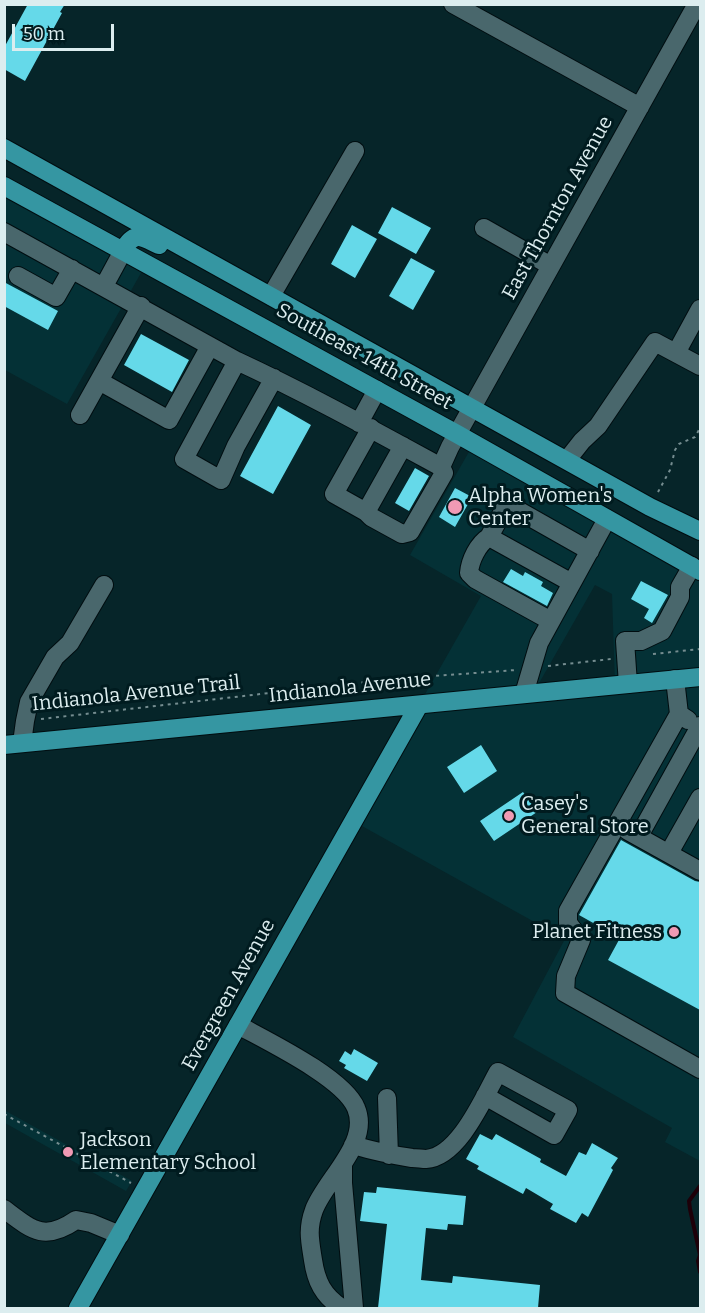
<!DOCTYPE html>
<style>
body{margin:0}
#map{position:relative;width:705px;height:1313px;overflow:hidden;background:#062529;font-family:Bitter,serif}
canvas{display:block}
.frame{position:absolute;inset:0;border:6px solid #dcedef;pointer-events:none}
.scale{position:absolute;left:12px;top:24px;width:102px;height:27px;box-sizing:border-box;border:3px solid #dcedef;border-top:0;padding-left:8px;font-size:18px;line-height:21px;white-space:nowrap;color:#dcedef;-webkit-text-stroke:4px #001b1f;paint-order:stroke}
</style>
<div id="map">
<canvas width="705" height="1313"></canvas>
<div class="frame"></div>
<div class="scale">50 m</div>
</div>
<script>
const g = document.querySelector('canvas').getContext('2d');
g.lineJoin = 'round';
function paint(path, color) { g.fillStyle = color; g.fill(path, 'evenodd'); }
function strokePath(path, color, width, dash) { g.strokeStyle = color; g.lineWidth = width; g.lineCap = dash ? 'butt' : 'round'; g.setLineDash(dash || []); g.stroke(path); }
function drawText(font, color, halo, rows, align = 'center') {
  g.font = font + ' Bitter,serif'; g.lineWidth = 6; g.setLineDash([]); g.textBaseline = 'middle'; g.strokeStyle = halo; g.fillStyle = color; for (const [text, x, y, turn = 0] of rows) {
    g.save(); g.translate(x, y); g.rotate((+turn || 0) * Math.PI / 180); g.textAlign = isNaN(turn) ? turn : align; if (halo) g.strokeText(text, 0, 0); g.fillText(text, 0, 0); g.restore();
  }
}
paint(new Path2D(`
 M4,186l142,78 -79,140 -62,-34z
 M474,443l226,127v591l-35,-19 7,-14 -159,-91 52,-98 -212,-118 128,-225 -71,-41zM595,585l17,9 3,91 -81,7z
 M4,1110l128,71 -6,10 -121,-68z`), '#043136');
strokePath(new Path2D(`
 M700,1186l-11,15 1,8 10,46 -2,6 2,11`), '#1d0009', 4);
paint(new Path2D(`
 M28,4h37l-5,8 2,1 -37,68 -21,-12 1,-23z
 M392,207l39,21 -15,26 -38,-21z
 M352,225l25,14 -22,39 -24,-14z
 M411,258l24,13 -22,39 -24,-14z
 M4,282l54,29 -10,19 -44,-24z
 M141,334l48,26 -17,32 -48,-27z
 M278,406l33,19 -38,69 -33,-18z
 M415,468l14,8 -20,35 -14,-8z
 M455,488l17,9 -17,30 -16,-10z
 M511,569l12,7 2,-4 18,10 -2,4 12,7 -6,13 -44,-24z
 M641,581l27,14 -16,28 -8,-5 5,-9 -18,-10z
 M481,745l16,26 -33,22 -17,-26z
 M523,792l14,20 -43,29 -14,-20z
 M621,840l74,41 5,1v128l-92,-50 12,-22 -41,-23z
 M354,1049l24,14 -11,18 -23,-13 2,-3 -7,-4 6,-10 6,4z
 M480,1134l12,6 4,-6 45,25 -1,3 26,14 13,-24 7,3 6,-12 26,15 -7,10 2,2 -25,47 -6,-4 -6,10 -26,-14 3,-5 -27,-16 -3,6 -46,-25 2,-3 -13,-7z
 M377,1187l89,9 -3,29 -15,-1 -1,6 -21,-2 -5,52 31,3 1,-7 87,9 -2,23h-160l9,-84 -27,-3 4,-29 12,1z`), '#65d9e9');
const minor = new Path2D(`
 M453,4l187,103
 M484,228l67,38
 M4,232l233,129c69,32 136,69 204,106l9,-20 247,-443
 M18,276l38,21 16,-28
 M104,286l19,-35
 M271,296l84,-145
 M141,306l-42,75 70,39 41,-74
 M676,353l24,-44
 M237,361l-53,98 37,21 15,-34 38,-68
 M80,415l19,-34
 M359,423l18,-33
 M371,428l-37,66 32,18 37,-66
 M567,460l15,-19 16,-15 57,-84 45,24
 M366,512l5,5 31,17 8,-2 34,-59 -3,-6
 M489,537c-11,7 -19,23 -20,36l6,6 76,42
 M572,583l-83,-46 18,-33 83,47
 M675,679l4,35 9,6
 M628,684l-3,-43h16l21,-10 18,-34v-10l12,-21
 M524,694l15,-51 68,-124
 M679,714l-111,197v12l13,17 -15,36 -1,17 135,76
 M22,743l3,-22 4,-19 26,-45 15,-14 34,-58
 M628,831l72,40
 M639,836l61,-110
 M669,853l31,-55
 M238,1025c29,16 106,53 118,83 15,35 -31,72 -42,102 -7,19 -4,31 -1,50 3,21 10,36 29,48
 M387,1098l2,57
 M353,1145c20,6 39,10 59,13 5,0 10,1 14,1 33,-2 58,-62 72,-87l70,38 -14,25 -69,-39
 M343,1163v20l11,125
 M4,1209c28,21 40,33 72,11l15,3 29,12`);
const major = new Path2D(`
 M4,148l646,359 50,24
 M4,186l453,248 243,137
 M123,251c11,-21 18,-14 36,-6
 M4,745l696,-68
 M78,1308l341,-603`);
strokePath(minor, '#000d10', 20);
strokePath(major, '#000d10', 20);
strokePath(new Path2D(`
 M658,492l12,-22 5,-20 4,-6 16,-7 5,-9
 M653,654l47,-5
 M548,666l63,-7
 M41,719l352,-40 123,-9
 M4,1114l127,69`), '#758d90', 2, [3, 4.5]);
strokePath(minor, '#49676c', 18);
strokePath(major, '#3596a2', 18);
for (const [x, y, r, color] of [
 [455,507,8,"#f09ab4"],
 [509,816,6,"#f09ab4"],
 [674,932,6,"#f09ab4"],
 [68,1152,6,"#f09ab4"]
]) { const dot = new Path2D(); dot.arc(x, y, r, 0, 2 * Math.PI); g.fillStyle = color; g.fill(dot); strokePath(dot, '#001b1f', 2); }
drawText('20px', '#dcedef', '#001b1f', [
 ["East Thornton Avenue",558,208,-61],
 ["Southeast 14th Street",364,357,29],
 ["Indianola Avenue",350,688,-6],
 ["Indianola Avenue Trail",136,694,-6],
 ["Evergreen Avenue",229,995,-61]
]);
drawText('20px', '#dcedef', '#001b1f', [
 ["Alpha Women's",468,496],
 ["Center",468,519],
 ["Casey's",521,804],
 ["General Store",521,827],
 ["Planet Fitness",662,932,"right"],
 ["Jackson",80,1140],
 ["Elementary School",80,1163]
], 'left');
</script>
